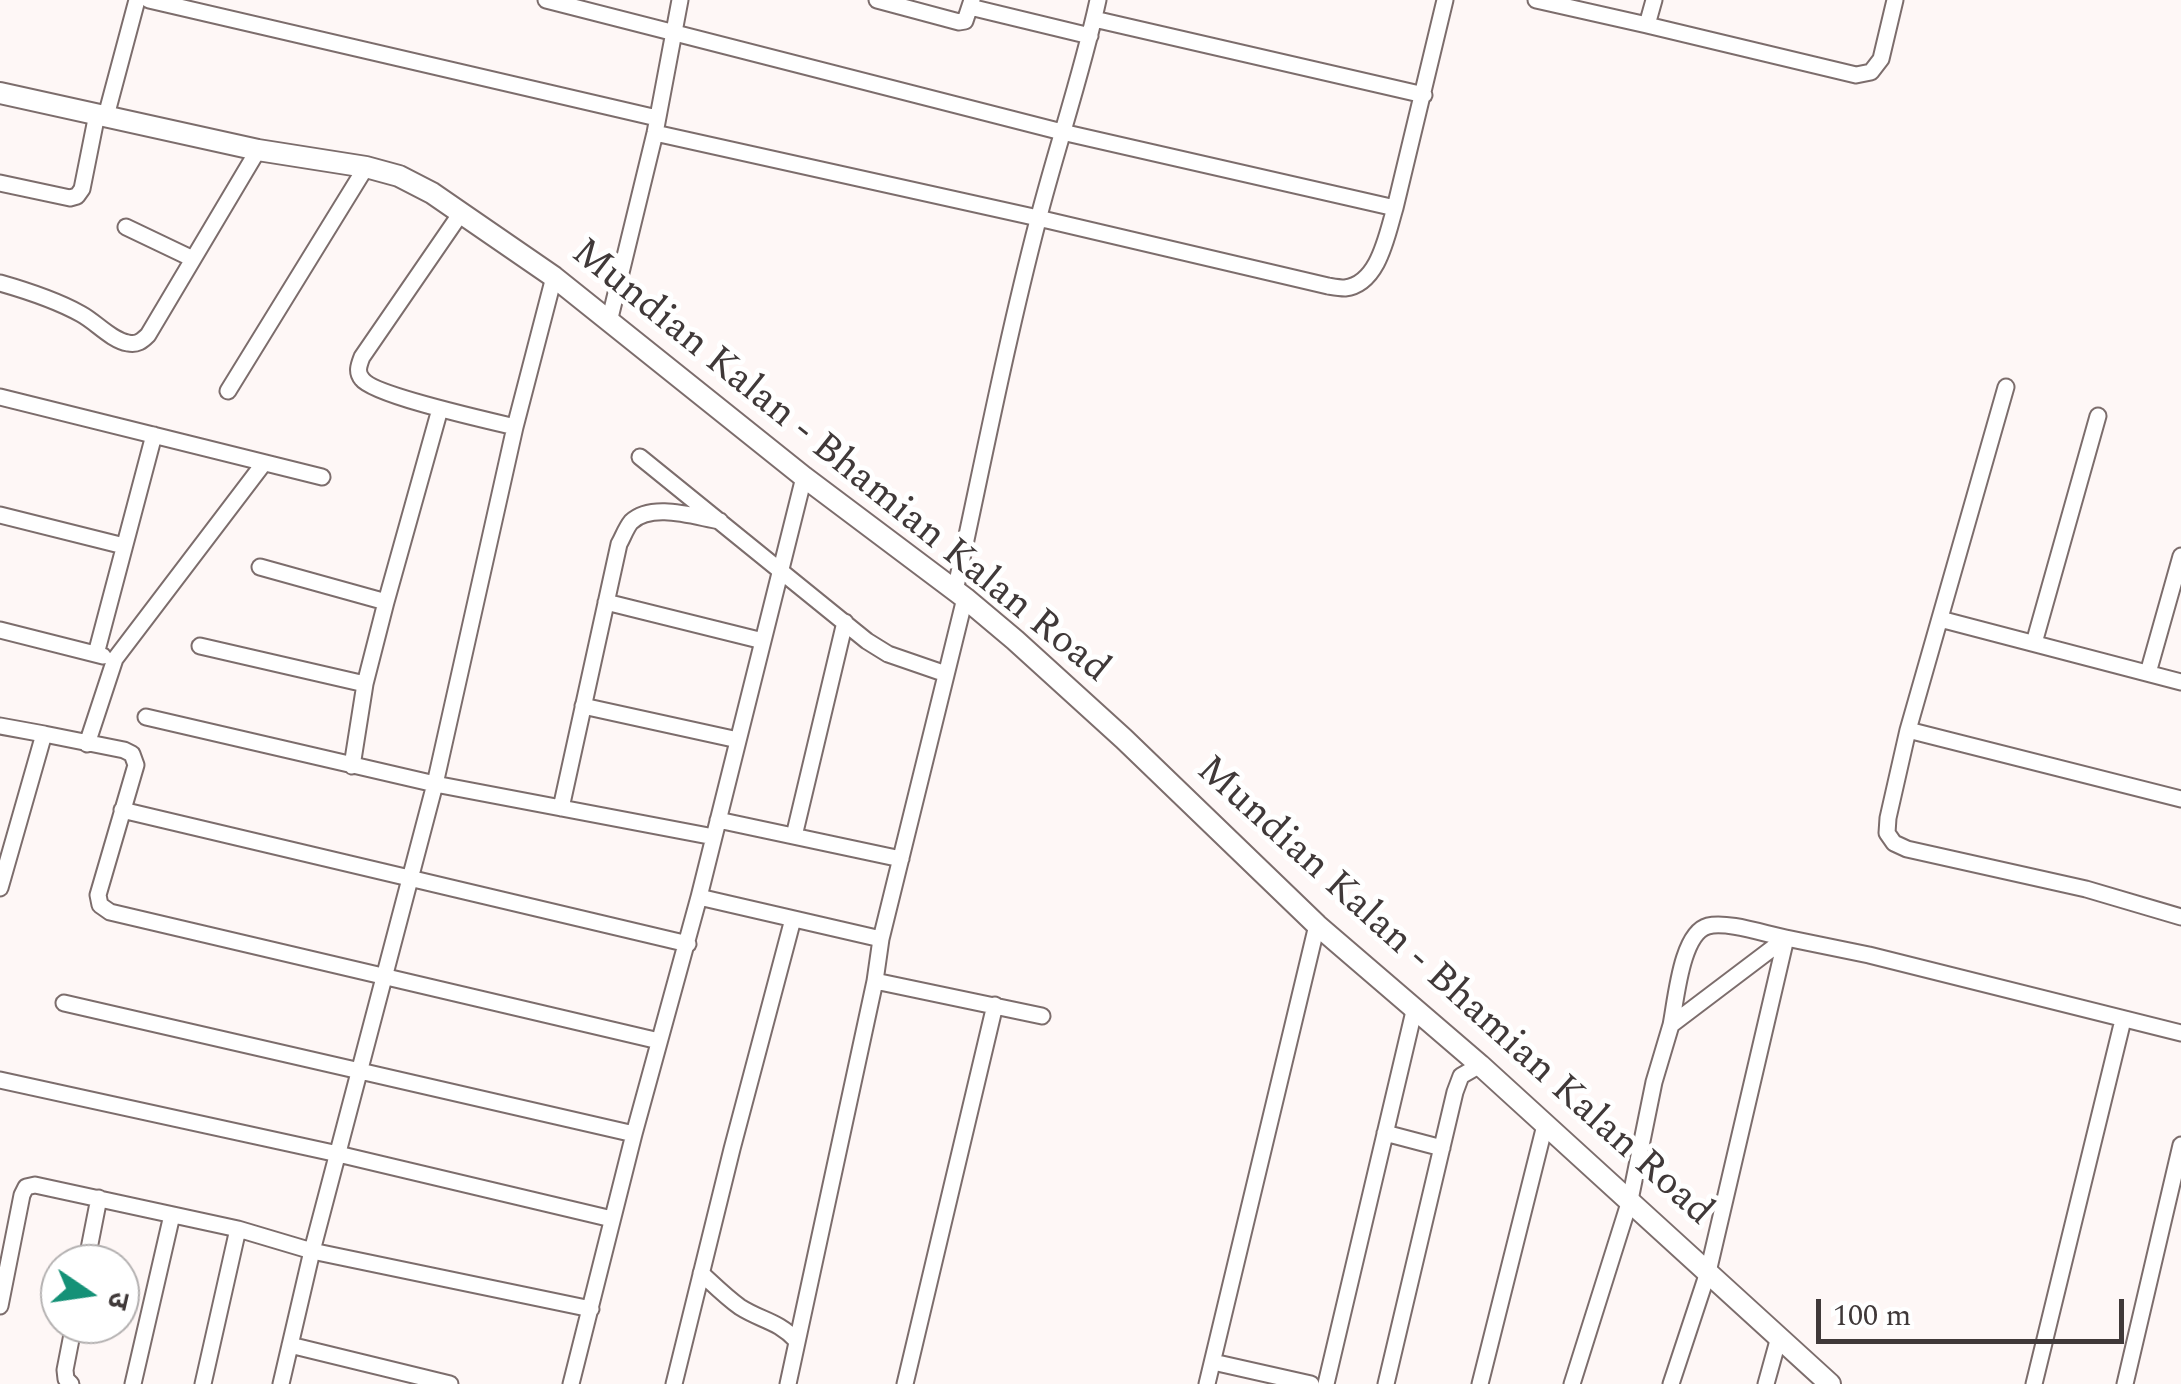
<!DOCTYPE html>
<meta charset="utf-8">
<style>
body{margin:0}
#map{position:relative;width:2181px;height:1384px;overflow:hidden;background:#fef7f6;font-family:Spectral,"Noto Sans Devanagari",serif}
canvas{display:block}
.north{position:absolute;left:40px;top:1244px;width:100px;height:100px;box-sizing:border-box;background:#fff;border:2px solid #b3b0b0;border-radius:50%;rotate:103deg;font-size:28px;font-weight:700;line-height:40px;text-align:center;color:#403939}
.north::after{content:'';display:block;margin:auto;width:35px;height:45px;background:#159177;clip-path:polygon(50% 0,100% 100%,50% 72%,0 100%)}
.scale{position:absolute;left:1816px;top:1299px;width:308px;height:45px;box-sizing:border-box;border:5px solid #403939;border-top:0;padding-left:12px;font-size:30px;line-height:35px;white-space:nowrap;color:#403939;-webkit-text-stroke:8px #fff;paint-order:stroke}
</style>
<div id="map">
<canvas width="2181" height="1384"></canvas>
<div class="north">उ</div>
<div class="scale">100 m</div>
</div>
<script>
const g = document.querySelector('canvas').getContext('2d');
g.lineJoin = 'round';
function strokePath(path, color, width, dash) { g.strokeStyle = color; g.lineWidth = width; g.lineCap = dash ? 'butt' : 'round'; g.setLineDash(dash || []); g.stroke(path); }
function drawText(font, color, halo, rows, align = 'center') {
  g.font = font + ' Spectral,serif'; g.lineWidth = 10; g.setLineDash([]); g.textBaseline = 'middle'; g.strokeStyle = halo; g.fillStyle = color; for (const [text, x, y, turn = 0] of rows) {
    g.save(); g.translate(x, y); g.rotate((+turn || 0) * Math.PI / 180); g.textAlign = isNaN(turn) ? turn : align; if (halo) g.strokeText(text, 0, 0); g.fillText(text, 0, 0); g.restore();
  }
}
const minor = new Path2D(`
 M149,0l508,118
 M546,0l516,132 333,76 50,-208
 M877,0l82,22 6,-1 7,-21
 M1536,0l111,25 7,-25
 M970,7l120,29
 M1094,19l330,76
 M1647,25l209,50 15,-3 10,-13 14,-59
 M106,116l31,-116
 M655,133l383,85 290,68c6,1 11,2 17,2 34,-4 42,-54 50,-80
 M0,183l70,15 7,-2 5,-7 15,-75
 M461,213l-99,144c-3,8 -6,15 0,22 11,16 128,42 153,48
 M126,227l67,32
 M0,283c28,8 56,17 81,31 15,8 30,26 47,29 9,2 14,-2 20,-8l110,-185
 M609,322l46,-189 25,-133
 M2006,387l-98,343 -20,88 -1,15 7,10 13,6 179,40 95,28
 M228,391l138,-224
 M0,397l322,80
 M640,457l227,184 21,13 58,20
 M0,515l124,31
 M260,567l126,35
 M955,591c27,-124 51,-248 83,-371 19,-74 44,-146 60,-220
 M606,602l157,39
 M1940,619l241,63
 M0,630l103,26
 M2034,643l64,-227
 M200,646l165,38
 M96,654l58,-219
 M2148,673l33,-117
 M583,706l155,34
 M146,717l289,67 279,53
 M0,726l44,8
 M1908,730l273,69
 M87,744l28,-85 149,-196
 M352,766l13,-82 21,-82 54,-193
 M561,808l58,-264c4,-7 7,-16 12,-22 21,-20 64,-5 89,-1
 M122,810l566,134
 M718,820l183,39
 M794,836l51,-214
 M0,888l44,-154 80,16 8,4 4,11 -38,130 2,10 10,7 549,129
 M699,897l105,-420
 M881,939l-6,42 167,35
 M64,1003l570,131
 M0,1080l338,74 274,65
 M1385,1133l57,15
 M86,1264l13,-66
 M701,1273c12,11 25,24 39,34 22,14 37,13 57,34
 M0,1306l22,-111 4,-8 9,-2 203,44 74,22 279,58
 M290,1345l160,39
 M1213,1362l98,22
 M71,1384l-5,-5 -1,-9 9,-46
 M133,1384l39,-169
 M203,1384l35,-155
 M281,1384l31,-133 123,-467 80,-357 39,-150
 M571,1384l63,-250 65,-237 182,42 84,-341
 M674,1384l58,-235 61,-230
 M788,1384l87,-403
 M905,1384l90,-379
 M1207,1384l110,-459
 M1326,1384l89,-377
 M1386,1384l69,-292 6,-16 19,-11
 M1480,1384l65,-259
 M1572,1384l58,-184 24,-118 17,-57 115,-87 83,17 312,78
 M1671,1384l37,-112 78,-334c-21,-4 -59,-17 -78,-12 -27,7 -32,75 -37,99
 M1766,1384l13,-47
 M2034,1384l89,-364
 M2125,1384l56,-239`);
const tertiary = new Path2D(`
 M0,93l258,57 108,17 33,9 33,17 29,20 93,64 250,200 161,121 50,42 109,99 193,186 163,140 350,319`);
strokePath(minor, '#7c6d6c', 19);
strokePath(tertiary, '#7c6d6c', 24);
strokePath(minor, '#fff', 15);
strokePath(tertiary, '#fff', 20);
drawText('40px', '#403939', '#fff', [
 ["Mundian Kalan - Bhamian Kalan Road",839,463,39],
 ["Mundian Kalan - Bhamian Kalan Road",1453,993,42]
]);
</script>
